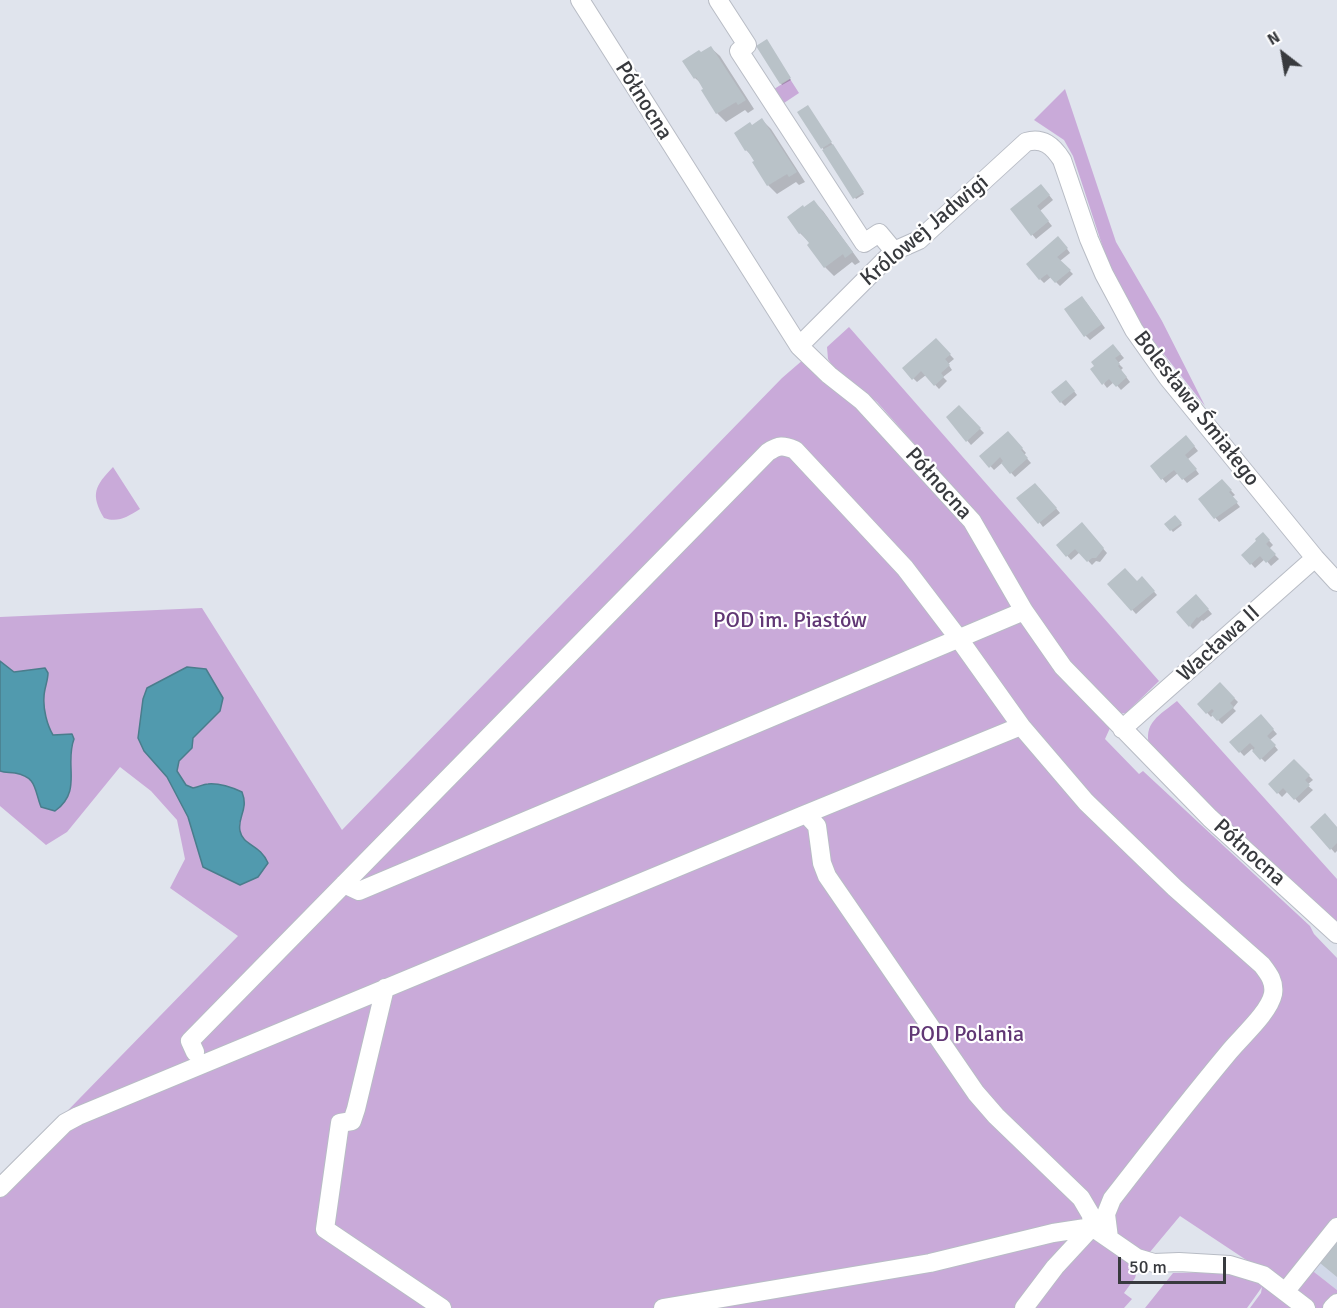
<!DOCTYPE html>
<meta charset="utf-8">
<style>
body{margin:0}
#map{position:relative;width:1337px;height:1308px;overflow:hidden;background:#e0e4ed;font-family:Signika,sans-serif}
canvas{display:block}
.north{position:absolute;left:1253px;top:24px;width:60px;height:60px;-webkit-text-stroke:4px #fff;paint-order:stroke;rotate:329deg;font-size:16px;font-weight:700;line-height:24px;text-align:center;color:#383a3e}
.north::after{content:'';display:block;margin:auto;width:21px;height:27px;background:#383a3e;clip-path:polygon(50% 0,100% 100%,50% 72%,0 100%)}
.scale{position:absolute;left:1118px;top:1257px;width:108px;height:27px;box-sizing:border-box;border:3px solid #383a3e;border-top:0;padding-left:8px;font-size:18px;line-height:21px;white-space:nowrap;color:#383a3e;-webkit-text-stroke:4px #fff;paint-order:stroke}
</style>
<div id="map">
<canvas width="1337" height="1308"></canvas>
<div class="north">N</div>
<div class="scale">50 m</div>
</div>
<script>
const g = document.querySelector('canvas').getContext('2d');
g.lineJoin = 'round';
function paint(path, color) { g.fillStyle = color; g.fill(path, 'evenodd'); }
function strokePath(path, color, width, dash) { g.strokeStyle = color; g.lineWidth = width; g.lineCap = dash ? 'butt' : 'round'; g.setLineDash(dash || []); g.stroke(path); }
function drawText(font, color, halo, rows, align = 'center') {
  g.font = font + ' Signika,sans-serif'; g.lineWidth = 4.5; g.setLineDash([]); g.textBaseline = 'middle'; g.strokeStyle = halo; g.fillStyle = color; for (const [text, x, y, turn = 0] of rows) {
    g.save(); g.translate(x, y); g.rotate((+turn || 0) * Math.PI / 180); g.textAlign = isNaN(turn) ? turn : align; if (halo) g.strokeText(text, 0, 0); g.fillText(text, 0, 0); g.restore();
  }
}
paint(new Path2D(`
 M1337,1234v56l-28,-22z`), '#d1d8e8');
paint(new Path2D(`
 M790,79l9,14 -18,12 -10,-14z
 M1065,89l51,153 46,79 43,85 -65,-82 -31,-58 -36,-110 -9,-16 -30,-20z
 M849,327l310,354 -33,32 -8,1 -52,-55 -35,-52 -55,-94 -99,-111 -42,-32 -7,-11 -1,-12z
 M804,359l49,42 111,120 58,100 88,107 -5,11 34,35 4,-3 167,155 4,8 23,24v262l-53,65 -104,-69 -30,36 -7,-1 -8,27 -11,15 8,6 -8,9h-1124v-128l238,-244 -68,-48 15,-29 -8,-39 -26,-29 -31,-24 -53,65 -21,13 -46,-39v-189l202,-9 140,222 440,-452z
 M113,467l27,42c-13,8 -22,14 -36,9 -14,-24 -9,-32 9,-51z
 M1177,701l160,178v46l-125,-115 -62,-62c-8,-25 10,-33 27,-47z
 M1309,1268l28,22v7l-10,11h-11l-20,-15z
 M1225,1272l34,11 36,25h-45l11,-15 1,-6 -15,21h-102l28,-35z`), '#c9aad9');
const water = new Path2D(`
 M0,661l14,11 31,-4 3,5c0,8 -4,16 -4,24 -1,12 3,28 9,38l19,-1 2,5c-10,26 9,52 -19,72l-14,-4c-7,-18 -4,-30 -26,-34 -5,-1 -10,0 -15,-2z
 M187,667l19,2 17,29 -3,13 -27,27 -1,10 -13,13 -2,10 9,14 7,3c6,-1 10,-4 15,-4 12,-1 23,3 34,8 7,18 -5,25 -2,39 3,15 20,13 28,32l-10,14 -18,8 -37,-18 -15,-50 -21,-40 -23,-26 -6,-13 5,-39 4,-11z`);
paint(water, '#519aae');
strokePath(water, '#4a7d8c', 1.5);
paint(new Path2D(`
 M768,43l23,37 -9,5 -24,-38z
 M711,48l9,8 34,53 -6,4 -3,-3 -19,12 -9,-9 -13,-27 -9,-8 -10,-17z
 M809,108l55,86 -8,5 -57,-87z
 M762,120l9,9 34,53 -6,3 -3,-3 -19,12 -9,-9 -14,-22v-5l-8,-8z
 M1045,190l8,10 -13,11 12,15 -16,13 -24,-29z
 M814,202l9,9 37,51 -5,3 -3,-3 -18,14 -9,-9 -14,-23 -11,-11 4,-24z
 M1062,242l8,11 -10,8 13,13 -13,12 -9,-9 -7,6 -4,-4z
 M1086,302l19,26 -15,12 -4,-4z
 M936,340l18,19 -6,5 4,6 -9,7 4,4 -8,8 -13,-14 -9,7 -13,-13z
 M1117,350l7,8 -6,5 5,5 -2,2 9,12 -9,8 -7,-8 -7,6 -3,-4z
 M1070,386l7,9 -12,11 -4,-4z
 M959,407l25,26 -13,12 -23,-27z
 M1008,433l18,20 -2,2 7,8 -16,14 -13,-14 -8,7 -13,-14z
 M1190,441l8,10 -10,8 11,15 -12,9 -9,-10 -12,10 -14,-17z
 M1222,481l13,14 -3,2 8,10 -21,15 -19,-23z
 M1039,488l21,25 -17,14 -3,-4z
 M1175,517l7,8 -9,7 -7,-8z
 M1085,528l22,25 -7,9 -4,-1 -4,4 -12,-13 -9,8 -13,-15z
 M1263,534l10,11 -4,4 10,10 -8,7 -6,-7 -10,9 -12,-13z
 M1142,578l15,17 -21,19 -27,-30 28,-1z
 M1200,600l12,14 -9,7 -1,-1 -9,9 -3,-3z
 M1220,684l18,18 -5,6 3,3 -14,13 -9,-9 -2,2 -12,-13z
 M1261,716l16,18 -7,6 8,10 -13,12 -13,-13 -8,7 -13,-14z
 M1294,761l19,19 -6,5 6,5 -14,13 -11,-12 -6,6 -12,-13z
 M1312,827l25,1v23l-2,2z`), '#0003');
paint(new Path2D(`
 M767,39l24,39 -11,6 -24,-38z
 M711,46l35,54 -8,5 -2,-3 -20,12 -15,-24 2,-1 -7,-12 -2,2 -12,-18 17,-11 2,2z
 M808,105l24,37 -11,7 -24,-37z
 M762,118l35,54 -8,5 -2,-3 -20,12 -15,-24 2,-1 -7,-11 -2,1 -11,-18 16,-11 2,3z
 M833,144l31,48 -11,7 -31,-49z
 M1041,184l9,11 -13,11 12,15 -18,15 -21,-27z
 M814,200l39,52 -8,6 -2,-4 -19,14 -17,-23 2,-2 -8,-10 -2,1 -12,-17 16,-12 1,2z
 M1058,236l10,12 -11,9 14,13 -16,13 -8,-9 -8,6 -13,-16z
 M1082,296l20,28 -18,13 -20,-28z
 M936,338l15,16 -6,5 5,6 -9,8 3,4 -10,9 -13,-15 -9,9 -10,-12z
 M1113,344l8,10 -6,4 5,6 -2,2 9,11 -11,10 -7,-8 -7,6 -12,-16 4,-3 -3,-4z
 M1066,380l9,11 -15,12 -9,-11z
 M959,405l22,23 -15,14 -20,-25z
 M1008,431l15,17 -2,2 7,8 -18,16 -9,-11 2,-2 -3,-4 -11,11 -10,-12z
 M1186,435l9,11 -10,9 12,14 -15,11 -8,-10 -13,10 -11,-14z
 M1222,479l10,11 -3,2 9,10 -24,17 -16,-20z
 M1035,483l22,25 -19,16 -22,-26z
 M1175,515l7,8 -12,8 -6,-7z
 M1082,522l22,26 -8,10h-4l-5,4 -12,-13 -9,8 -10,-12z
 M1263,532l7,8 -4,4 10,10 -10,9 -6,-7 -10,9 -9,-10 15,-14 -1,-2z
 M1125,568l12,13 5,-5 13,15 -24,20 -24,-27z
 M1196,594l13,15 -11,9 -1,-1 -8,10 -13,-15z
 M1220,682l15,16 -5,5 4,4 -17,14 -6,-7 3,-3 -2,-2 -6,5 -9,-10z
 M1261,714l13,15 -7,7 9,9 -16,15 -8,-9 3,-3 -5,-5 -11,10 -10,-11z
 M1294,759l16,16 -5,5 5,5 -16,15 -11,-12 -6,6 -9,-10z
 M1325,813l12,14v16l-7,7 -20,-23z
 M1337,1242v35l-17,-14z`), '#b9c2c8');
const minor = new Path2D(`
 M580,0l219,346 30,29 33,26 110,120 52,90 39,56 147,151 127,116
 M718,0l29,45 -8,6 125,192 15,-10 15,18
 M799,346l95,-95 25,-11 107,-98c17,-5 27,4 36,18l27,79 15,35 30,56 34,48 147,180 22,24
 M1122,729l193,-171
 M806,814l215,-88 65,76 89,86 87,77c7,9 13,17 11,29 -4,19 -32,43 -44,58 -40,48 -79,98 -117,147l-6,15 3,24
 M344,884l15,7 665,-280
 M385,988l-29,121 -4,12 -12,2 -15,106 117,79
 M195,1052l-5,-11 578,-589c11,-7 15,-7 27,-2l110,118 54,71 62,87
 M0,1188l65,-65 13,-7 728,-302 11,12 5,37 5,13 149,217 20,23 85,82 10,17 1,12
 M1285,1292l52,-65
 M663,1308l267,-45 123,-30 39,-6 45,31 17,5 25,-1 51,3 33,10 43,33
 M1024,1308l31,-41 37,-40
 M1332,1308l5,-5`);
strokePath(minor, '#b8bcc5', 20);
strokePath(minor, '#fff', 18);
drawText('22px', '#383a3e', '#fff', [
 ["Północna",643,101,58],
 ["Królowej Jadwigi",925,231,-40],
 ["Bolesława Śmiałego",1196,409,52],
 ["Północna",938,484,48],
 ["Wacława II",1219,644,-42],
 ["Północna",1249,853,42]
]);
drawText('22px', '#613775', '#fff', [
 ["POD im. Piastów",790,621],
 ["POD Polania",966,1035]
]);
</script>
